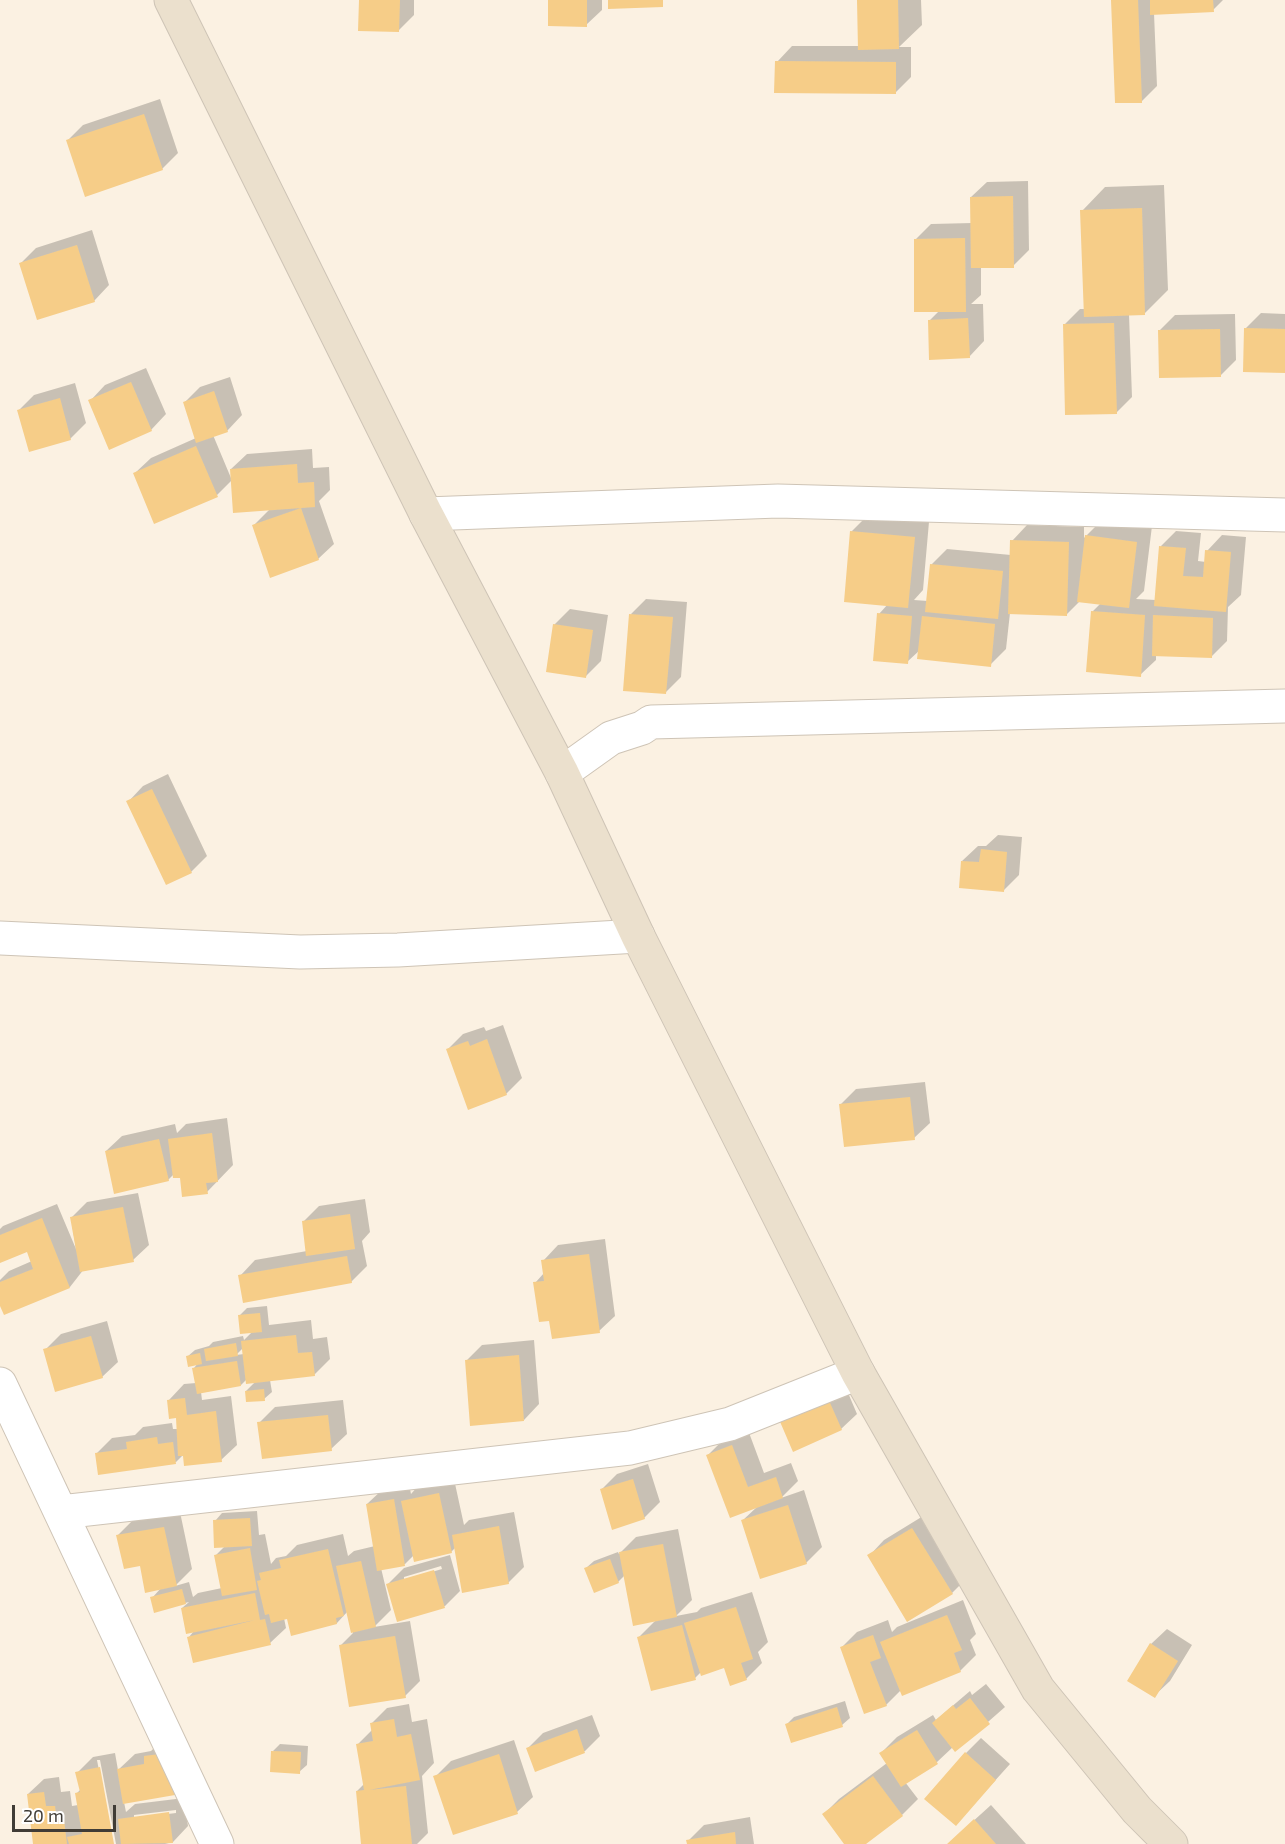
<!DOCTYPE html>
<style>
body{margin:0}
#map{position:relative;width:1285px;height:1844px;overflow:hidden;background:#fbf1e2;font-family:"Exo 2",sans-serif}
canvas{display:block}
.scale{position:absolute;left:12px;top:1805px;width:104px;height:27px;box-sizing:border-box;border:3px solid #403c36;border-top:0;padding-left:8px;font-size:18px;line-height:21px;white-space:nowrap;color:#403c36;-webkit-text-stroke:4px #fff;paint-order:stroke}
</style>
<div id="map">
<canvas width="1285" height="1844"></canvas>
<div class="scale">20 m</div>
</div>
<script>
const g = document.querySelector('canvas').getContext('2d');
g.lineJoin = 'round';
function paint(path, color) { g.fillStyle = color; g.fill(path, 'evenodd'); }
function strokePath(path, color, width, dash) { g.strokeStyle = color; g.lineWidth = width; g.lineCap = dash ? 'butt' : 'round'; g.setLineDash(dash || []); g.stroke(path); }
paint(new Path2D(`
 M360,0h54v15l-16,16z
 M549,0h53v10l-16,15z
 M858,0h63l1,25 -23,22h12v30l-15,15 -119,-30 15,-16h68z
 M1113,0h110l-10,10 -59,3 3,73 -16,16z
 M160,99l18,54 -16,16 -94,-29 15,-15z
 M1028,181l1,69 -16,16 -32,1v28l-10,9h12l1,37 -15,16 -39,-37 10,-10 -25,-70 16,-16 41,-1 -1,-26 16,-15z
 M1164,185l4,105 -23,23 -16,1 3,83 -16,16 -52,-88 16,-16h6l-4,-98 23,-24z
 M92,230l17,55 -15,16 -73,-38 15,-15z
 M1261,313l24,1v57l-40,-42z
 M1235,314l1,46 -16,16 -61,-45 16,-16z
 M146,368l20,46 -15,16 -61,-29 15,-16z
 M230,377l12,38 -15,16 -14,4 18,43v-9l16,-15 65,-5 1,19 16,-1 1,23 -11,11 15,43 -16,15 -65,-33 17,-17 -38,-29 -15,15 -82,-22 16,-15 45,-20 -12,-35 16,-16z
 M75,383l11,40 -16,16 -51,-29 15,-15z
 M867,516l62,6 -6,68 -9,10 14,1 3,-36 16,-16 64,6 1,-14 15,-16 57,2v11l18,-18 50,6 -8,65 -8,8 20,1 5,-54 15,-15 25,2 -3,28 8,1 1,-11 15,-16 24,2 -5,58 -13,12 -1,34 -16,16 -55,-3v6l-16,15 -48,-63 9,-9 -21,-2 -13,13 -57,-1 -4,36 -16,16 -70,-15 -13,12 -28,-48 9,-10 -37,-72z
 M646,599l41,3 -6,75 -16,16 -34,-79z
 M570,609l38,6 -7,46 -16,16 -31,-52z
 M168,774l39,82 -16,16 -63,-70 15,-16z
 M998,835l24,2 -3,38 -16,16 -41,-30 16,-15h8z
 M503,1025l19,53 -16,16 -58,-45 15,-15 21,-7 2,4z
 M925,1082l5,41 -16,15 -73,-34 15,-15z
 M227,1118l6,47 -26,27 -26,-16 -7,-2 -6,6 -62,-29 16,-15 53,-12 2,9 9,-9z
 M138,1193l11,52 -16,15 -49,9 -14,18 -66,26 -4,-10v-23l9,-9 23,-10 -5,-11 -27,11v-32l3,-3 54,-22 19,45 -5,-31 16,-16z
 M365,1199l5,33 -8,9 5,25 -16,16 -111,-6 15,-16 52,-9 -4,-29 16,-16z
 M605,1239l10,77 -16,15 -49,-12 -15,-36 9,-10 -1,-12 15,-16z
 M267,1306l2,19 42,-5 2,19 14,-2 3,22 -16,16 -44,5 2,12 -8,7 -18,-8 10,-10 -9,-2 -6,6 -40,7 1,8 29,-4 6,49 -16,15 -36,-7 -9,9 -80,-8 16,-16 23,-3 8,-8 29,-4 1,6h5v-13l-9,-16 15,-16 12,-1 -2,-15 4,-5 -11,-6 8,-7 14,-4 4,-4 30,-6 1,4 9,-9 -13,-16 7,-7zM243,1348l1,6 -8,1z
 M107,1321l11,41 -16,15 -57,-27 16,-16z
 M534,1340l5,64 -15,16 -57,-60 15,-15z
 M843,1381l14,33 -16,15 -61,-11z
 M343,1400l4,34 -16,15 -72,-26 16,-16z
 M748,1430l16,43 27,-10 7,18 -17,17 23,-8 18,57 -16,16 -63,-43 15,-14 -50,-51 15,-15z
 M648,1464l12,38 -16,16 -43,-28 16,-16z
 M454,1479l10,46 5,-5 45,-8 10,55 -16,16 -52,-36 -5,5 -37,3 -9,9 -24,4 10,42 -17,17 36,-6 10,60 -15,15 -64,-51 12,-12 -5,-22 -11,12 -53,-5 2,10 -16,15 -81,-6 5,-6 -12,-23 7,-6 -34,9 -3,-13 9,-10 -43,-53 15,-15 47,-8 12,57 -17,17 14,-4 4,15 5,-4 24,-5 -6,-33 9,-9 -10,-25 7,-8 35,-2 2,24 6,-1 6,30 5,-6 10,-2 11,-11 46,-11 5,22 6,-5 21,-5 -8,-42 16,-15 26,-5 2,10 7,-8z
 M928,1513l39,65 -15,15 -83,-37 15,-16z
 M678,1529l14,71 -16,16 21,-4 4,-4 51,-16 16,50 -10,10 4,11 -16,16 -21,-13 -24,6 -6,6 -56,-41 17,-17 -31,-45 -7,7 -32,-14 8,-7 24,-9 1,2 17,-17z
 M450,1555l10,36 -15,15 -47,14 -10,-36 16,-16zM441,1566l1,3 -38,11v-3z
 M963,1600l13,34 -6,6 6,15 -16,16 -59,19 -15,15 -45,-57 16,-16 31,-12 4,12 5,-5z
 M1167,1629l25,16 -22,36 -16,15 -3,-52z
 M986,1684l19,23 -49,43 -3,-3 -16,15 -32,20 13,17 -16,16 -39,29h-17l-22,-30 15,-15 48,-36 -6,-10 16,-16 36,-22 3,5 34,-29 2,4z
 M845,1701l5,17 -8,7h-56l8,-8z
 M409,1704l3,18 15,-3 7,44 -12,13 6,57 -11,11h-54l-6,-53 7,-7 -7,-39 15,-15 -1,-6 16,-16z
 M592,1715l8,21 -15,15 -50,19 -7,-22 15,-15z
 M981,1738l29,26 -54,60 10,-71z
 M514,1740l19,57 -16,15 -82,-35 16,-16z
 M161,1741l29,37 -15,16 -51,8 2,10 9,-8 49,-6 4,28 -15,16 -8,2h-130l-7,-50 16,-15 15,-2 2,15 9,-1 2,15 6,-1 -2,-11 5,-5 -4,-16 16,-16 22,-4 3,17 17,-16 16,-3zM97,1760h3l16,84h-3zM176,1810v3l-42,5v-3z
 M280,1744l28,2 -1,19 -8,7 -26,-21z
 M991,1805l35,39h-77l11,-11z
 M750,1817l4,27h-65l-1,-3 16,-16z`), '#0003');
paint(new Path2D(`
 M359,0h41l-1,32 -41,-1z
 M548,0h39v27l-39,-1z
 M608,0h55v7l-55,2z
 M857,0h41l1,49 -41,1z
 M1111,0h27l4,103h-27z
 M1150,0h63l1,12 -64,3z
 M775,61l121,1v32l-122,-1z
 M144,114l19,56 -78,27 -19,-57z
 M1013,196l1,72h-43l-1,-71z
 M1142,208l3,107 -61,2 -4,-107z
 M965,238l1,74h-52v-73z
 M77,245l18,57 -58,18 -18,-57z
 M968,318l2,40 -41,2 -1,-40z
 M1114,323l3,91 -52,1 -2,-91z
 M1244,328l41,1v44l-42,-1z
 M1220,329l1,48 -62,1 -1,-48z
 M131,382l21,49 -43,19 -21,-50z
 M214,391l14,41 -32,11 -13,-41z
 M60,398l11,42 -42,12 -12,-42z
 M196,446l22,51 -64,27 -21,-51z
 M297,464l1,19 16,-1 1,25 -82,6 -3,-44z
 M301,508l18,52 -49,18 -18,-53z
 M850,531l65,6 -7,71 -64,-6z
 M1085,535l52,7 -8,66 -52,-6z
 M1010,540l59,2 -2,74 -59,-2z
 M1159,546l27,2 -3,28 20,1 2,-27 26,2 -5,60 -72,-6z
 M930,564l73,7 -5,48 -73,-7z
 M1091,611l54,4 -4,62 -55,-5z
 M877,613l35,3 -4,48 -35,-3z
 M629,614l44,3 -7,77 -43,-3z
 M1153,615l60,3 -1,40 -60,-2z
 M922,616l73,8 -4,43 -74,-8z
 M553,624l40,6 -7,48 -40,-6z
 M152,789l40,84 -26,12 -40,-84z
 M981,849l26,3 -3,40 -45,-4 2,-27 18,1z
 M487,1039l20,56 -39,15 -22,-61 22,-8 2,5z
 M910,1097l5,43 -71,7 -5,-43z
 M212,1133l6,49 -12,1 2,11 -26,3 -2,-19h-7l-5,-39z
 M159,1139l10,42 -55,13 -9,-43z
 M123,1207l11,55 -54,10 -10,-55z
 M350,1214l5,35 -49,7 -4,-35z
 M42,1218l28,70 -66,27 -4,-9v-24l33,-13 -6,-17 -27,11v-28z
 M589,1254l11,79 -48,6 -3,-18 -10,1 -6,-40 11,-1 -3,-21z
 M347,1256l5,27 -109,20 -5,-28z
 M260,1313l2,19 -22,2 -2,-19z
 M296,1335l2,18 14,-1 3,24 -69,8 -5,-43z
 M91,1336l12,42 -48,14 -12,-43z
 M236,1343l2,13 -32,5 -2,-12z
 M200,1353l2,11 -14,3 -2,-11z
 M519,1355l5,66 -54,5 -5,-66z
 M237,1361l4,25 -44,8 -5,-26z
 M264,1389l1,12 -19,1 -1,-11z
 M827,1396l15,34 -49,22 -15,-35z
 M185,1398l2,17 29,-4 6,51 -38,4 -1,-10h-5l-2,-38 -7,1 -2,-19z
 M328,1415l4,36 -70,8 -5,-37z
 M157,1437l1,7 15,-2 3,22 -78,11 -3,-22 32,-4 -1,-7z
 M732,1445l16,42 28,-10 7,21 -53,20 -24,-63z
 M633,1479l12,40 -33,11 -12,-41z
 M439,1493l13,60 -38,9 -13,-61z
 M394,1499l11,67 -28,5 -11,-67z
 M788,1505l19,59 -47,15 -19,-59z
 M250,1518l2,28 -38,2 -1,-28z
 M499,1526l10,58 -47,9 -10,-58z
 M164,1527l13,59 -32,7 -5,-27 -16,3 -8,-34z
 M912,1528l41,66 -46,28 -40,-67z
 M663,1544l14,73 -44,9 -14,-74z
 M250,1548l7,42 -35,6 -8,-41z
 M328,1549l16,67 -8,2 1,6 -46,12 -4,-17 -16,4 -2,-9 -4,1 -8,-34 4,-1 -2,-7 22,-5 -2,-8z
 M610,1559l9,24 -25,10 -10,-25z
 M361,1561l15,66 -25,6 -15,-67z
 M434,1570l11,38 -48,14 -11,-38z
 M182,1589l4,15 -32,9 -4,-16z
 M255,1593l5,27 5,-1 6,26 -78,18 -6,-26 68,-17 -69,14 -5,-26z
 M736,1607l17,52 -12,4 6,17 -17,6 -6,-18 -23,8 -17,-53z
 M947,1615l15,35 -8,3 7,19 -59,24 -22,-54z
 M682,1625l14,55 -45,11 -14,-54z
 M873,1635l8,23 -11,4 17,44 -23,8 -24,-67z
 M395,1636l11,62 -57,9 -10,-62z
 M1150,1643l28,18 -23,37 -28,-17z
 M970,1698l20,26 -35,28 -23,-29 21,-18 3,4z
 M837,1707l6,20 -52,16 -6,-19z
 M394,1719l3,18 14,-3 9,46 -51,10 37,-4 6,58h-51l-5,-53 8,-1 -8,-46 17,-3 -3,-18z
 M577,1729l8,24 -50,19 -9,-24z
 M917,1730l21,34 -37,23 -22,-34z
 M271,1751l30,1 -1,22 -30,-2z
 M965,1752l31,28 -40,46 -32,-27z
 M168,1753l7,42 -52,9 -6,-35 27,-5v-8z
 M499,1754l19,60 -65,21 -20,-59z
 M100,1767l14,77h-45l-2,-7 15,-3 -7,-41 5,-1 -5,-20z
 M873,1776l30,40 -37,28h-22l-22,-30z
 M44,1792l2,14h9l2,15 7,-1 3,24h-34l-6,-50z
 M169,1812l4,31 -52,1 -3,-25z
 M974,1819l22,25h-49z
 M735,1832l1,12h-49l-1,-4z`), '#f6cd88');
const street = new Path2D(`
 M426,514l352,-13 507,14
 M562,773l49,-35 31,-10 9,-6 634,-16
 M0,938l300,14 98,-2 240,-14
 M0,1384l217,460
 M61,1512l569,-64 100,-24 128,-51`);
const secondary = new Path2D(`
 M171,0l255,514 136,259 76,163 220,437 180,316 99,121 34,34`);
strokePath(street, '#cec4b6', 35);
strokePath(secondary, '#cec4b6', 35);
strokePath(street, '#fff', 33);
strokePath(secondary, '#ebe0cd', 33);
</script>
